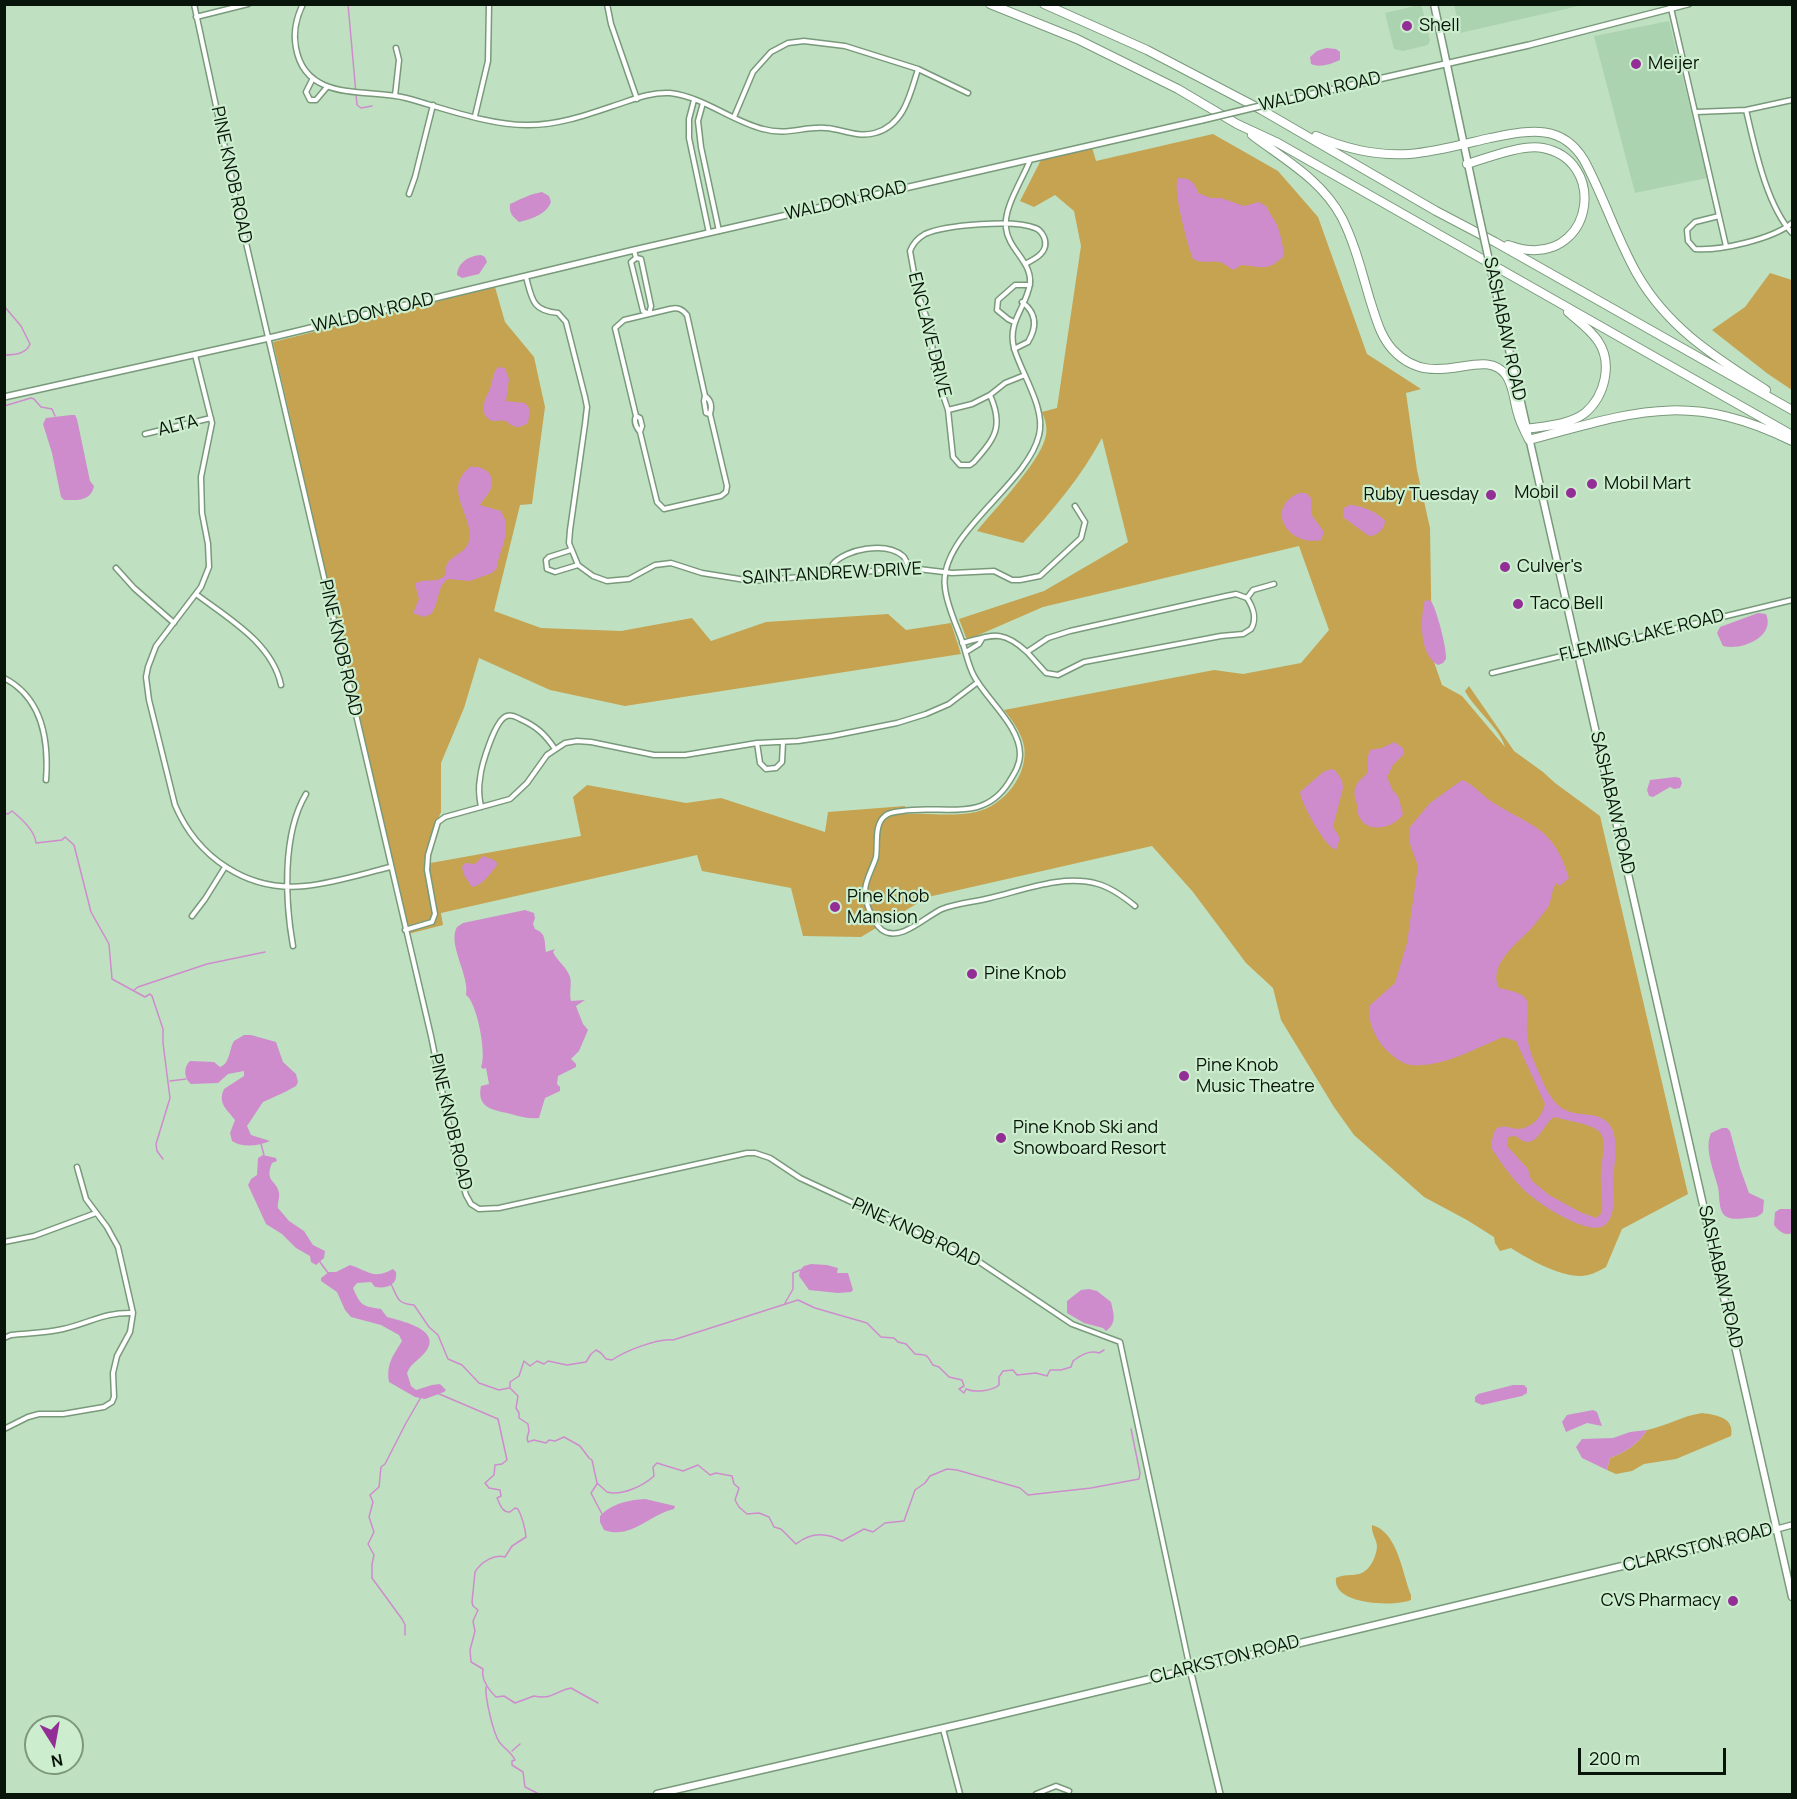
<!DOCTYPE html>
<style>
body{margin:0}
#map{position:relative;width:1797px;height:1799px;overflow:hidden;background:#bfe1c1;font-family:Manrope,sans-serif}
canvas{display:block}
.frame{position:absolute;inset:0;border:6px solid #081409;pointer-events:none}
.north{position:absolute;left:24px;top:1715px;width:60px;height:60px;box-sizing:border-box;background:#cceece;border:2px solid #7e977f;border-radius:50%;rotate:169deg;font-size:16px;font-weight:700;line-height:24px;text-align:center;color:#081409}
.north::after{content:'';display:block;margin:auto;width:21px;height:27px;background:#922e95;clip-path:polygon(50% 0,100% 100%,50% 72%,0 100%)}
.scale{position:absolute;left:1578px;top:1748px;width:148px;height:27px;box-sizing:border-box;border:3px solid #081409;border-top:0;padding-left:8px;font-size:18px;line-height:21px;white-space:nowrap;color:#081409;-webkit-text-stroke:4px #cceece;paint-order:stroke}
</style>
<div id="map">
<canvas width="1797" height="1799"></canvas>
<div class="frame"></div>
<div class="north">N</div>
<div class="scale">200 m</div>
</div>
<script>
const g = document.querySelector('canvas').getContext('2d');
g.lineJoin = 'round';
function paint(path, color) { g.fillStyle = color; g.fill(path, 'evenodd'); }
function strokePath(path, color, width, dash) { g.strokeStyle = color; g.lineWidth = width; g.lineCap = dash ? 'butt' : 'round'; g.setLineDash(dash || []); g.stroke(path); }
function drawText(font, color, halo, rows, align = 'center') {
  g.font = font + ' Manrope,sans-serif'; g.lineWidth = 4.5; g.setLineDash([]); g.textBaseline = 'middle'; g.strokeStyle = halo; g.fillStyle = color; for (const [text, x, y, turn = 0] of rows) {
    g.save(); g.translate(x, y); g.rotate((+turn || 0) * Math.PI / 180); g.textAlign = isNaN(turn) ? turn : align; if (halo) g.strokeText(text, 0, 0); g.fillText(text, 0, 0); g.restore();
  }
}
paint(new Path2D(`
 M1454,4h129v1l-123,28z
 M1419,5l3,2 8,33 -2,5 -25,6 -9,-2 -9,-36z
 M1669,21l38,157 -72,15 -41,-157z`), '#acd3af');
paint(new Path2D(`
 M1213,134l65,37 40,46 49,137 54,35 -15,4 11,77 13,58 2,128 10,29 20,11 43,51c-5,-19 -30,-37 -40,-56l4,-5 45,65 29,21 12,11 45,33 88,378 -66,35 -16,38c-6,3 -12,7 -18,8 -21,6 -60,-16 -77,-27l-11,3 -5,-8 -1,-6 -27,-17 -43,-23 -70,-62 -20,-28 -53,-87 -8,-32 -27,-25 -53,-71 -41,-46 -224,51 -67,40 -58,-1 -12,-48 -89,-17 -5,-16 -256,58 2,12 -35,9 -135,-592 222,-55 10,35 29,35 11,50 -13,97 -12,1 -26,106 47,17 80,3 71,-13 19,23 55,-19 122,-8 18,16 45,-7 10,31 -336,52 -75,-16 -71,-32 -15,50 -23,55v49l-11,27 -5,25 156,-28 -8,-39 14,-12 99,18 35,-5 104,34 3,-20 77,-6 1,8c23,-1 47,3 70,-2 27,-6 53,-37 48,-66 -3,-14 -12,-26 -20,-36l210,-40 29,4 58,-11 28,-33 -30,-84 -256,61 -76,33 -8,-21 85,-28 84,-49 -26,-104c-21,39 -49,72 -79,105l-46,-12c17,-21 61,-67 68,-92 3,-9 1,-18 -3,-27l15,-4 24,-162 -7,-35 -19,-16 -21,12 -14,-6 21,-41 51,-13 4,14z
 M1770,273l22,7v110l-24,-16 -56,-44 33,-23z
 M1702,1413c15,2 33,5 29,23l-55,23 -32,5 -12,7 -16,3 -9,-4 3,-12c15,-6 28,-13 37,-28 19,-4 35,-14 55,-17z
 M1372,1525c26,7 30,48 39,70v5c-17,7 -79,5 -75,-22 8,-4 15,-2 23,-4 11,-3 17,-17 18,-27 0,-8 -6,-13 -5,-22z`), '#c5a351');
paint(new Path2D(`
 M1326,48l10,1 4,3v8c-9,4 -20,8 -29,4l-1,-7 7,-6z
 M1178,178c12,0 17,4 20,15l13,5h10l23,8 15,-4 8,5c2,7 7,11 10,18 4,10 6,21 7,31 -18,17 -22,10 -43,9l-7,5c-5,-2 -9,-6 -14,-8 -10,-2 -18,2 -27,-3 -5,-13 -21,-70 -15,-81z
 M542,192l7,4 2,6c-5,13 -20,17 -32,20 -7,-6 -10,-9 -9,-18 11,-5 20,-10 32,-12z
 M481,255l4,2 2,5 -8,12 -17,4 -5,-3c1,-13 12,-19 24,-20z
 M498,367l7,1 4,11 -3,22 19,2 5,6 -2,14c-9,6 -13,5 -21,-1 -6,-4 -12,2 -18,-3 -11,-8 -3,-21 1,-30 3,-9 2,-14 8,-22z
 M71,415h4l2,4 13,62 4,5c-3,16 -18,14 -30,14l-3,-3 -9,-44 -9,-29 3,-6z
 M470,467c12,-2 26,6 21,21 -2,6 -8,12 -11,17l21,6 5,11c-2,6 1,9 -1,15 -2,11 -7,20 -8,31l-5,5 -22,8 -22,-2c-12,8 -8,24 -17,35l-7,3 -11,-4 6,-14 -3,-11v-5c11,-5 18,0 28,-6 2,-4 1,-9 3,-13 6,-10 19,-11 22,-23 6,-25 -28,-51 1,-74z
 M1299,493h7l5,5v16l13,18 -3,8c-33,7 -57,-32 -22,-47z
 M1349,505c11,0 29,7 36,16 0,8 -8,15 -16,15l-26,-19v-8z
 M1425,600l6,1c6,9 16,48 15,58l-3,4 -5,2c-19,-11 -18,-46 -13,-65z
 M1758,613l8,1c10,23 -25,37 -43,32l-6,-13 3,-6z
 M1394,742l9,6 1,6 -11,11 -6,12 6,14 5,5 5,18c-8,14 -35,20 -43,4 -3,-4 -2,-9 -3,-14 -2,-6 -4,-12 -1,-18 2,-6 9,-9 12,-14v-16l2,-6 12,-2z
 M1331,769l4,1 7,10 1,8 -10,39 7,11 -4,12c-11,-3 -35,-47 -36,-58l23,-20z
 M1675,777l5,1 2,5 -2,5 -6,1 -4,-2 -17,10 -4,-1 -2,-6 3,-10z
 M1462,780c11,4 20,15 30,22 40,25 62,25 77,76l-9,8 -4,-3c-5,8 -4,20 -10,27 -6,7 -12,16 -18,22 -14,13 -40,35 -29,56 37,8 28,11 28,43 0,15 7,31 13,44 4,10 10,23 19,31 17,15 44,0 54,25 6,18 0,36 0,54 0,13 3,29 -7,39 -14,16 -72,-23 -83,-35 -12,-12 -22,-26 -31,-40l-1,-6 4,-13c9,-7 14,-1 23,-1 15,-1 24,-13 27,-25l-29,-63 -13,-4c-27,11 -61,31 -92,28 -10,-1 -23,-12 -30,-21 -8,-11 -13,-24 -12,-38l26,-23 12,-40 11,-77 -8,-22v-17l20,-24zM1554,1117c11,3 30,6 40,11 17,8 7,30 7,43 -1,14 2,27 1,42l-6,5 -16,-6 -31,-17 -18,-15 -3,-11 -21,-23 1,-9 8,-1c20,18 25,-10 38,-19z
 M483,856l11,4 4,4c-7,8 -14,21 -26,23l-8,-12 -2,-8 3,-4 10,1z
 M525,910l9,3 1,5 -2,6 2,5c12,5 9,12 11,23l9,-3 -2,3c4,9 14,15 17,25 2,7 -1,16 1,24l14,-1 -9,6 7,18 5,6 -9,21 -8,8 5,5v3l-18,9 -1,8 3,3v4l-15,7 -6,20c-10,1 -18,-1 -28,-4 -16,-4 -35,-5 -30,-28l8,-2 -3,-16 -3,1 -2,-2c6,-12 -4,-65 -15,-72 4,-19 -19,-51 -9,-68l6,-4z
 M244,1035h7l25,7 7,20 13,12 2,8 -2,4 -11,6 -22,10 -16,24 4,9 19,6c-11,5 -28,7 -38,0l-2,-8 5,-13c-7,-10 -18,-16 -11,-31l20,-13v-5l-16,3 -10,9 -27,1c-7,-5 -8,-17 -1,-23l24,1 6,5c10,-3 9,-18 14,-26z
 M1722,1128h5l3,3 10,37 9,25 15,7 -1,12c-5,6 -9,5 -16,6 -7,1 -18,2 -23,-3 -6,-7 -4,-19 -6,-28 -4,-16 -14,-38 -7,-54z
 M263,1155l13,3 1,3 -5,2c-8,19 5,17 7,30 1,5 -2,10 -1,15l11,13 15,10 9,14 12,6 -1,7 -8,7 -5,-3 -1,-6 -14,-8 -14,-14 -16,-10 -18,-39 3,-6 6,-4 1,-17z
 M1780,1209h12v24c-8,3 -13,-2 -18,-8l1,-13z
 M811,1264l16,1 11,3 -1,5h11l5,17 -2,2 -13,1 -29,-3 -10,-14 1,-6 4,-4z
 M350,1265c19,6 23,15 43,4l3,3c2,13 -9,17 -21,15l-4,-5 -14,1 -4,5c8,18 9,18 28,21l6,8c10,3 52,11 41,31 -5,10 -17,14 -21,25l4,13 5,4 16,-5 8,-1 6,6 -2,2 -19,7 -10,-2 -26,-15c-3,-18 4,-26 13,-41l-3,-6 -18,-10 -30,-8 -6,-7 -8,-18 -16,-11v-3l8,-6h7z
 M1089,1289l8,2 14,11c3,13 6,21 -5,29l-3,-3 -19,-5 -17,-10v-12l14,-11z
 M1513,1385h11l3,3v5l-5,3 -40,9 -7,-3v-5l3,-3z
 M1593,1410l4,2 5,14 -15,-3 -21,9 -4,-10 5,-7z
 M1647,1430c-9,15 -22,22 -37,28l-3,12 -25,-12 -6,-11 6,-8 31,-1 17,-6z
 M645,1499l30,7 -1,3c-24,5 -43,31 -70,21l-4,-8v-6c12,-13 29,-16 45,-17z`), '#ce8ccd');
strokePath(new Path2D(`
 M348,4l9,101 4,3 11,-2
 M4,306l17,20 9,18c-4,10 -15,11 -26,11
 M4,406l27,-8 3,1 7,8 11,2 3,7
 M4,813l4,1 4,-3c10,8 23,20 24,32l26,-3 3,-3 9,8 17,67 18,32 3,35 33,18 5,-3 2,2 11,33v14l7,55 -14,46 1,7 6,8
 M134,990l4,-3 69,-23 58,-12
 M170,1081l16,-2
 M261,1144l3,11
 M320,1262l8,11
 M391,1284c7,14 6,20 23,21l15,22 9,8 10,24 14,6 17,18 20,7 10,-2
 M785,1303l8,-14v-16l7,-3
 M510,1387v-5l9,-6 5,-15 6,5 7,-5 7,3 4,-3 19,4 19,-3 5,-8 5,-4 5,3 5,6 6,1c13,-9 46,-22 61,-20l125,-40 17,8 52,15 14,14 13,1 4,4 8,2 9,10c13,1 11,0 18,11l6,2 10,10 13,3 2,6 -5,3 5,4 2,-4c9,4 26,2 33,-4v-8l4,-6 10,-1 4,5 19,-2 11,3 3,-6h11l10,-3 2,-6c8,-6 16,-11 26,-8l5,-3
 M510,1388l8,8 -2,12 3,5v5l9,6 1,7 -2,7 1,4 6,-2 12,3 3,-3 6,1 9,-4 16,9 9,12 3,2 5,23 10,9c15,4 36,-6 47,-16l-1,-9 4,-4 26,8 15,-6 12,10 6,-2 16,3 2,8 5,4 -4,12 4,7 8,7 12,-1 10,4 5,10 7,2 15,15c15,-12 30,-12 46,-3l22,-12 9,3 12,-9 19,-2 11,-31 10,-7 5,-7 17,-7 10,1 63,18 8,7 63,-7 48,-9 1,-6 -9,-44
 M437,1393l61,26 9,41 -5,4 -7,1 -1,10 -9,8 4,5 11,2 1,6 -4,2c3,6 5,15 13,14l5,-4 3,1c5,10 7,18 8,28l-14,9 -7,11c-11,-3 -24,5 -30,15l-3,30 1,4 5,4 -5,11 2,10 -5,19 1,12 12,7c-2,10 6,21 13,28l8,-1 11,7 19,-7c19,4 21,-5 37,-8l27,15
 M597,1484l-6,9 11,21
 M405,1635v-10l-3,-6 -30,-41v-14l2,-9 -6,-11 6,-12 -5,-15 4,-15 -3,-7 9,-8 2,-20 4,-3 21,-41 15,-26
 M486,1687c-1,10 7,47 14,56 6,7 11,9 15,17l-3,1v4l11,7 2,15 14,7
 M512,1751l8,-7`), '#ce8ccd', 1.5);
const minor = new Path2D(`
 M194,4l46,213 191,819 25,124 10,35 5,9 8,5 20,-1 248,-55h8l15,5 30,20 178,83 94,63 48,18 70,327
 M303,4c-7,14 -10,29 -7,44 10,55 71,40 110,50 37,10 85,28 123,27 32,0 63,-12 93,-22 15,-5 31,-11 48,-10 34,4 61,28 93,36 25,7 40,-3 63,-1 16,1 31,10 49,5 29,-8 35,-38 43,-64
 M607,4l4,20 26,75
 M1670,4l56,242
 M196,17l52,-13
 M313,78l-7,14 4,8h6l11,-13
 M395,96l4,-36 -3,-12
 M694,100l-5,19v19l20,95
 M703,103l-5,18 3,26 18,84
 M1746,110c9,38 20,94 46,123
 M1696,112l50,-2 46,-10
 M475,116l13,-55 1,-57
 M734,117l19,-45 18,-20 17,-9 16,-2 41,5 73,23 50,24
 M1030,160c-7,19 -27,48 -24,68 2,21 26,34 24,55 -3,24 -23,38 -16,65 7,25 32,60 25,87 -12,51 -102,100 -94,153 2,18 11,36 17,53 4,11 6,24 12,35 12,23 46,50 46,78 0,11 -6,20 -11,28 -26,42 -68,22 -107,29 -6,1 -13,1 -17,5 -11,8 -7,28 -9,41 -3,11 -11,23 -11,34 0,12 8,32 17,39 18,13 44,-14 60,-21 15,-6 33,-7 48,-11 34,-8 73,-24 108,-14 14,4 26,13 37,22
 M409,194l6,-17 18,-72
 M1719,216l-24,6 -8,8 1,11 7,8c25,2 78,-10 97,-26
 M634,250l2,8 -5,4 12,49 6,3 2,-8 -10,-47 -5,-1
 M526,277c6,22 6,34 32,36l8,9 19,75 2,10 -2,17 -15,106 -1,13 9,22 15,11 14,5 22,-2 26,-14 16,-2 31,10 50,8 158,-13 42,5 42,-2 18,9h8l20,-4 41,-38 4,-16 -10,-16
 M1014,322l-6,-3 -11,-9 1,-10 17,-15h15
 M1014,349l14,-7c9,-15 9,-29 -6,-40
 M195,355l17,68 -11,54 1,36 6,31 1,23 -8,20 -45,59 -8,21 -2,10 3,23 26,105c22,52 72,87 130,81 29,-3 57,-12 85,-19
 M990,395c14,32 5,43 -16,67l-4,3h-10l-7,-8 -5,-47 -14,-42 -3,-39 -13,-34 -8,-44c3,-8 8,-13 15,-17 20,-9 90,-15 110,-6 4,1 7,5 9,9 6,15 -9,22 -19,27
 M948,410l24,-6 18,-9 15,-12 20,-8
 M636,416l4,2 2,8 -2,6c-4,-5 -7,-10 -4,-16l-21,-88 9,-8 46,-11c8,-2 12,0 17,6l18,81
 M640,432l17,70 7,7 57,-13 5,-4 1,-6 -17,-72c2,-7 1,-14 -5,-18l-1,5 2,12 4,1
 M145,434l66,-16
 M571,550l-22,7 -3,3 1,9 8,3 23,-7
 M116,568l18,20 40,35
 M834,575l-1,-11c13,-15 53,-23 70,-8 3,3 4,8 6,12
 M196,594c33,25 76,49 85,91
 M962,643c31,-8 40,-14 65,9l21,-14 22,-7 156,-35 10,-2 11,4 6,-8 21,-6
 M966,652l13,-8 3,-5
 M1027,652l19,21 12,2 26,-13 137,-26 22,-2 8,-5c6,-10 2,-22 -4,-31
 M1492,673l300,-73
 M4,678c39,20 45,62 42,102
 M757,743l3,20 6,6 10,-1 6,-6 1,-20
 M481,807c-2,-10 -3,-18 -1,-28 1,-13 15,-60 27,-63 5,-2 9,1 13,3 16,7 25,15 35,30
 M192,916l13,-17 20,-32
 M405,930l27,-8 3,-8 -8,-44 1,-15 10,-33 7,-5 65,-18 17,-16 20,-28 18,-12 12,-2 14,1 63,13h31l72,-12 41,-2 34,-5 65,-13 29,-9 23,-10 29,-22
 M293,946c-8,-45 -11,-112 13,-152
 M4,1242l30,-6 62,-23
 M4,1338l7,-3c17,-2 35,-2 52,-6 27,-6 41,-17 70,-16
 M4,1429l24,-12 11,-3h24l41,-7 8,-5 2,-5 -1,-24 4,-17 13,-24 3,-19 -15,-66 -11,-20 -21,-28 -9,-32
 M943,1729l17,65
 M1036,1794l20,-8 13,5`);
const tertiary = new Path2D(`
 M1277,102l252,-57 159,-41
 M4,397l265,-59 365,-88 568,-130
 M1777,1529l15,-4
 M1190,1669l30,125`);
const secondary = new Path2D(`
 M1434,4l44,207
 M1496,292l296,1305
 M657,1794l317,-73 803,-192`);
const motorway = new Path2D(`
 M990,4l87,35 101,50 59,35 41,19 81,46 433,246
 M1044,4l103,46 113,59 176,102 59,31 297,168
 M1252,135c33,25 70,45 90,83 13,26 20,55 28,82 6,18 10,36 23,50 41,44 90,-6 113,25 8,11 8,27 12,39 2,9 7,17 11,26 105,-28 159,-50 263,1
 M1316,136c30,13 60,20 93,18 27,-2 55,-10 81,-16 37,-7 71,-16 94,22 20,37 32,77 53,114 31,54 78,83 129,116
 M1467,164c20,-6 55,-20 76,-16 62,12 52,106 -13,102 -8,0 -15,-3 -22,-5
 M1526,429c19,-3 43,-4 59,-16 20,-17 28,-50 13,-72 -7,-11 -21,-21 -30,-29`);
strokePath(minor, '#79997b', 7);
strokePath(tertiary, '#79997b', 8);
strokePath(secondary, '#79997b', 9);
strokePath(motorway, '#79997b', 10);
strokePath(minor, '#fff', 4);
strokePath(tertiary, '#fff', 5);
strokePath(secondary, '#fff', 6);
strokePath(motorway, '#fff', 8);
const tertiaryBridge = new Path2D(`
 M1202,120l75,-18`);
const secondaryBridge = new Path2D(`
 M1478,211l18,81`);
strokePath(tertiaryBridge, '#79997b', 8, []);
strokePath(secondaryBridge, '#79997b', 9, []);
strokePath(tertiaryBridge, '#fff', 5);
strokePath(secondaryBridge, '#fff', 6);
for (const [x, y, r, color] of [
 [1407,26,6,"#922e95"],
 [1636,64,6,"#922e95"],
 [1592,484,6,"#922e95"],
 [1571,493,6,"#922e95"],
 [1491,495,6,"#922e95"],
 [1505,567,6,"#922e95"],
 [1518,604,6,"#922e95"],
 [835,907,6,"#922e95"],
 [972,974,6,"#922e95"],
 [1184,1076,6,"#922e95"],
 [1001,1138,6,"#922e95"],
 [1733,1601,6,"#922e95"]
]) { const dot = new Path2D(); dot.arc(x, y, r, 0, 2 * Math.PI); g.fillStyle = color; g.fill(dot); strokePath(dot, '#cceece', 2); }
drawText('18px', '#081409', '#cceece', [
 ["Shell",1419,26],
 ["Meijer",1648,64],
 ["Mobil Mart",1604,484],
 ["Mobil",1559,493,"right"],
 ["Ruby Tuesday",1479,495,"right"],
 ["Culver's",1517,567],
 ["Taco Bell",1530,604],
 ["Pine Knob",847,897],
 ["Mansion",847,918],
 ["Pine Knob",984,974],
 ["Pine Knob",1196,1066],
 ["Music Theatre",1196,1087],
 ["Pine Knob Ski and",1013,1128],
 ["Snowboard Resort",1013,1149],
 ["CVS Pharmacy",1721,1601,"right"]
], 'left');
drawText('18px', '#081409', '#cceece', [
 ["WALDON ROAD",1320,92,-13],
 ["PINE KNOB ROAD",231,175,78],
 ["WALDON ROAD",846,201,-13],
 ["WALDON ROAD",373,313,-13],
 ["SASHABAW ROAD",1504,329,78],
 ["ENCLAVE DRIVE",929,335,76],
 ["ALTA",178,426,-14],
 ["SAINT ANDREW DRIVE",832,574,-3],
 ["FLEMING LAKE ROAD",1642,636,-14],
 ["PINE KNOB ROAD",340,648,77],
 ["SASHABAW ROAD",1612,803,77],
 ["PINE KNOB ROAD",450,1122,77],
 ["PINE KNOB ROAD",916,1233,25],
 ["SASHABAW ROAD",1720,1277,77],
 ["CLARKSTON ROAD",1698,1548,-14],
 ["CLARKSTON ROAD",1225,1660,-14]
]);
</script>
